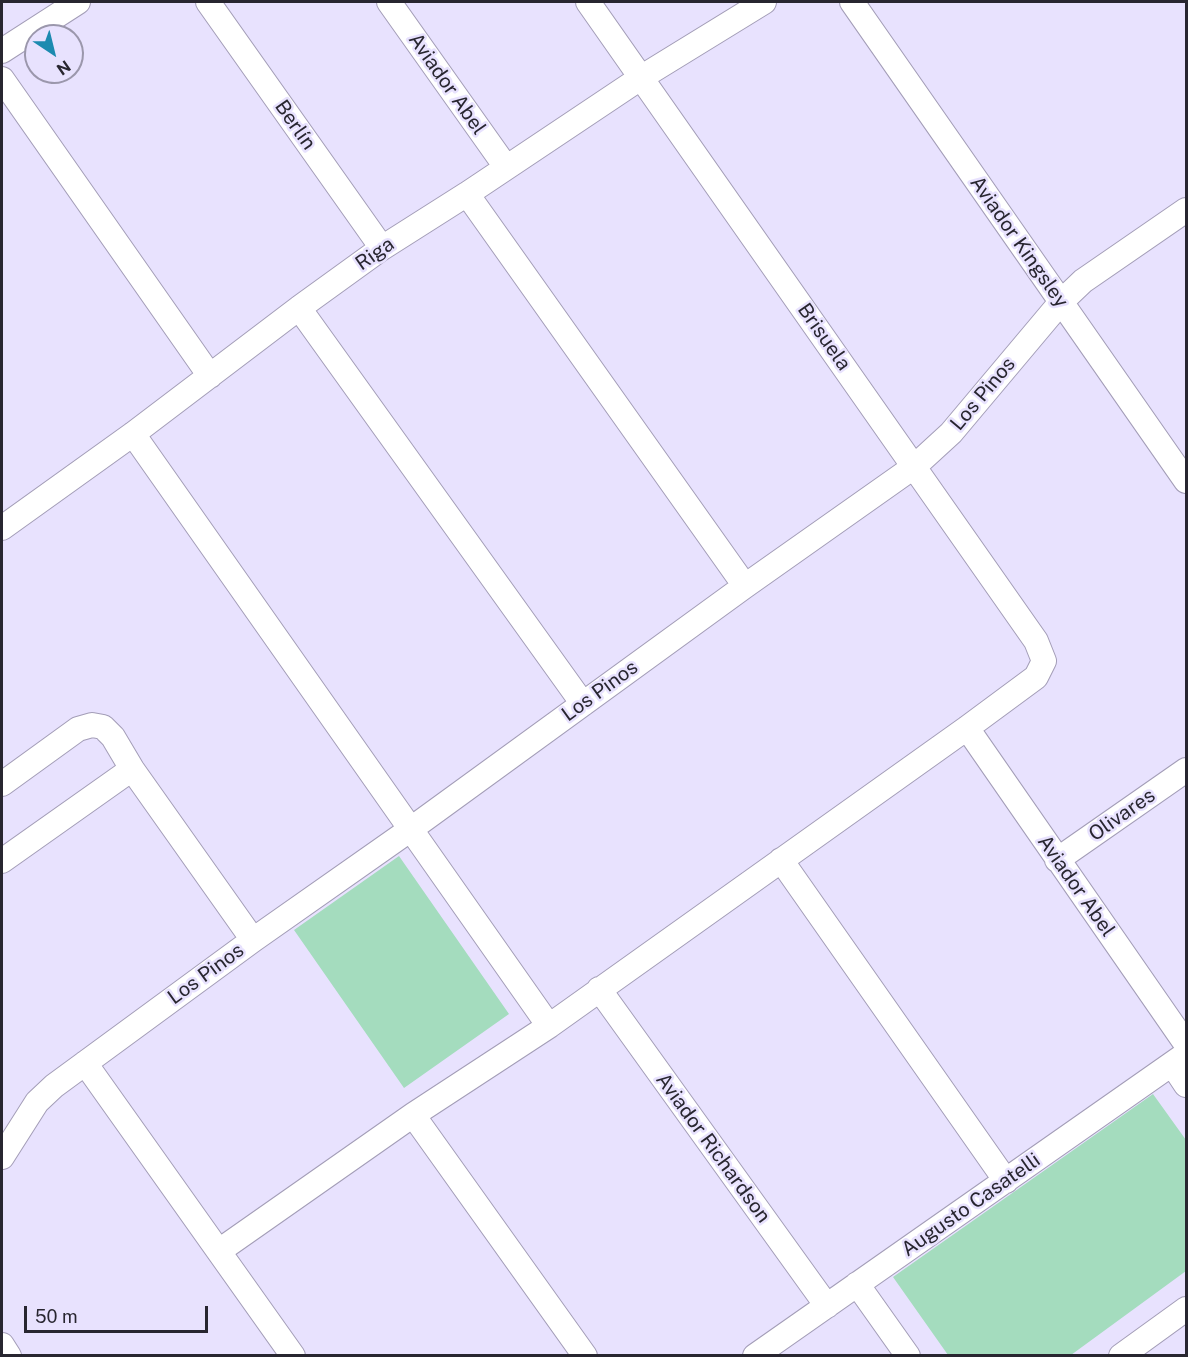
<!DOCTYPE html>
<meta charset="utf-8">
<style>
body{margin:0}
#map{position:relative;width:1188px;height:1357px;overflow:hidden;background:#e8e2fe;font-family:"Public Sans",sans-serif}
canvas{display:block}
.frame{position:absolute;inset:0;border:3px solid #282630;pointer-events:none}
.north{position:absolute;left:24px;top:24px;width:60px;height:60px;box-sizing:border-box;background:#e8e2fe;border:2px solid #9b97ac;border-radius:50%;rotate:145deg;font-size:16px;font-weight:700;line-height:24px;text-align:center;color:#282630}
.north::after{content:'';display:block;margin:auto;width:21px;height:27px;background:#1c8ab0;clip-path:polygon(50% 0,100% 100%,50% 72%,0 100%)}
.scale{position:absolute;left:24px;top:1306px;width:184px;height:27px;box-sizing:border-box;border:3px solid #282630;border-top:0;padding-left:8px;font-size:18px;line-height:21px;white-space:nowrap;color:#282630;-webkit-text-stroke:4px #e8e2fe;paint-order:stroke}
</style>
<div id="map">
<canvas width="1188" height="1357"></canvas>
<div class="frame"></div>
<div class="north">N</div>
<div class="scale">50 m</div>
</div>
<script>
const g = document.querySelector('canvas').getContext('2d');
g.lineJoin = 'round';
function paint(path, color) { g.fillStyle = color; g.fill(path, 'evenodd'); }
function strokePath(path, color, width, dash) { g.strokeStyle = color; g.lineWidth = width; g.lineCap = dash ? 'butt' : 'round'; g.setLineDash(dash || []); g.stroke(path); }
function drawText(font, color, halo, rows, align = 'center') {
  g.font = font + ' "Public Sans",sans-serif'; g.lineWidth = 5; g.setLineDash([]); g.textBaseline = 'middle'; g.strokeStyle = halo; g.fillStyle = color; for (const [text, x, y, turn = 0] of rows) {
    g.save(); g.translate(x, y); g.rotate((+turn || 0) * Math.PI / 180); g.textAlign = isNaN(turn) ? turn : align; if (halo) g.strokeText(text, 0, 0); g.fillText(text, 0, 0); g.restore();
  }
}
paint(new Path2D(`
 M399,856l110,158 -105,74 -110,-158z
 M1153,1094l33,46v131l-115,84h-123l-55,-78z`), '#a4dcbe');
const minor = new Path2D(`
 M208,2l174,246
 M389,2l117,165
 M852,2l334,479
 M2,51l76,-49
 M2,79l208,297
 M467,194l278,392
 M299,308l284,396
 M133,434l416,592
 M2,528l131,-94 166,-126 83,-60 85,-54 175,-117 122,-75
 M967,728l219,316
 M2,784l76,-55 14,-4 11,2 10,10 19,32 121,171
 M781,860l225,321
 M1057,860l129,-90
 M2,861l130,-92
 M599,989l228,317
 M85,1063l208,293
 M1172,1064l14,21
 M413,1115l172,241
 M2,1157l35,-55 17,-16 199,-146 158,-111 334,-243 170,-120 36,-33 110,-131 22,-21 103,-71
 M219,1251l194,-136 136,-89 418,-298 69,-51 8,-16 -8,-20 -448,-639
 M857,1284l51,72
 M2,1345l7,11
 M755,1356l431,-302
 M1121,1356l65,-47`);
strokePath(minor, '#a39db7', 26);
strokePath(minor, '#fff', 24);
drawText('20px', '#282630', '#e8e2fe', [
 ["Aviador Abel",447,84,55],
 ["Berlín",295,125,55],
 ["Aviador Kingsley",1019,242,55],
 ["Riga",375,254,-35],
 ["Brisuela",824,337,55],
 ["Los Pinos",983,394,-50],
 ["Los Pinos",600,691,-36],
 ["Olivares",1122,815,-35],
 ["Aviador Abel",1076,886,55],
 ["Los Pinos",206,974,-36],
 ["Aviador Richardson",713,1148,54],
 ["Augusto Casatelli",971,1205,-35]
]);
</script>
